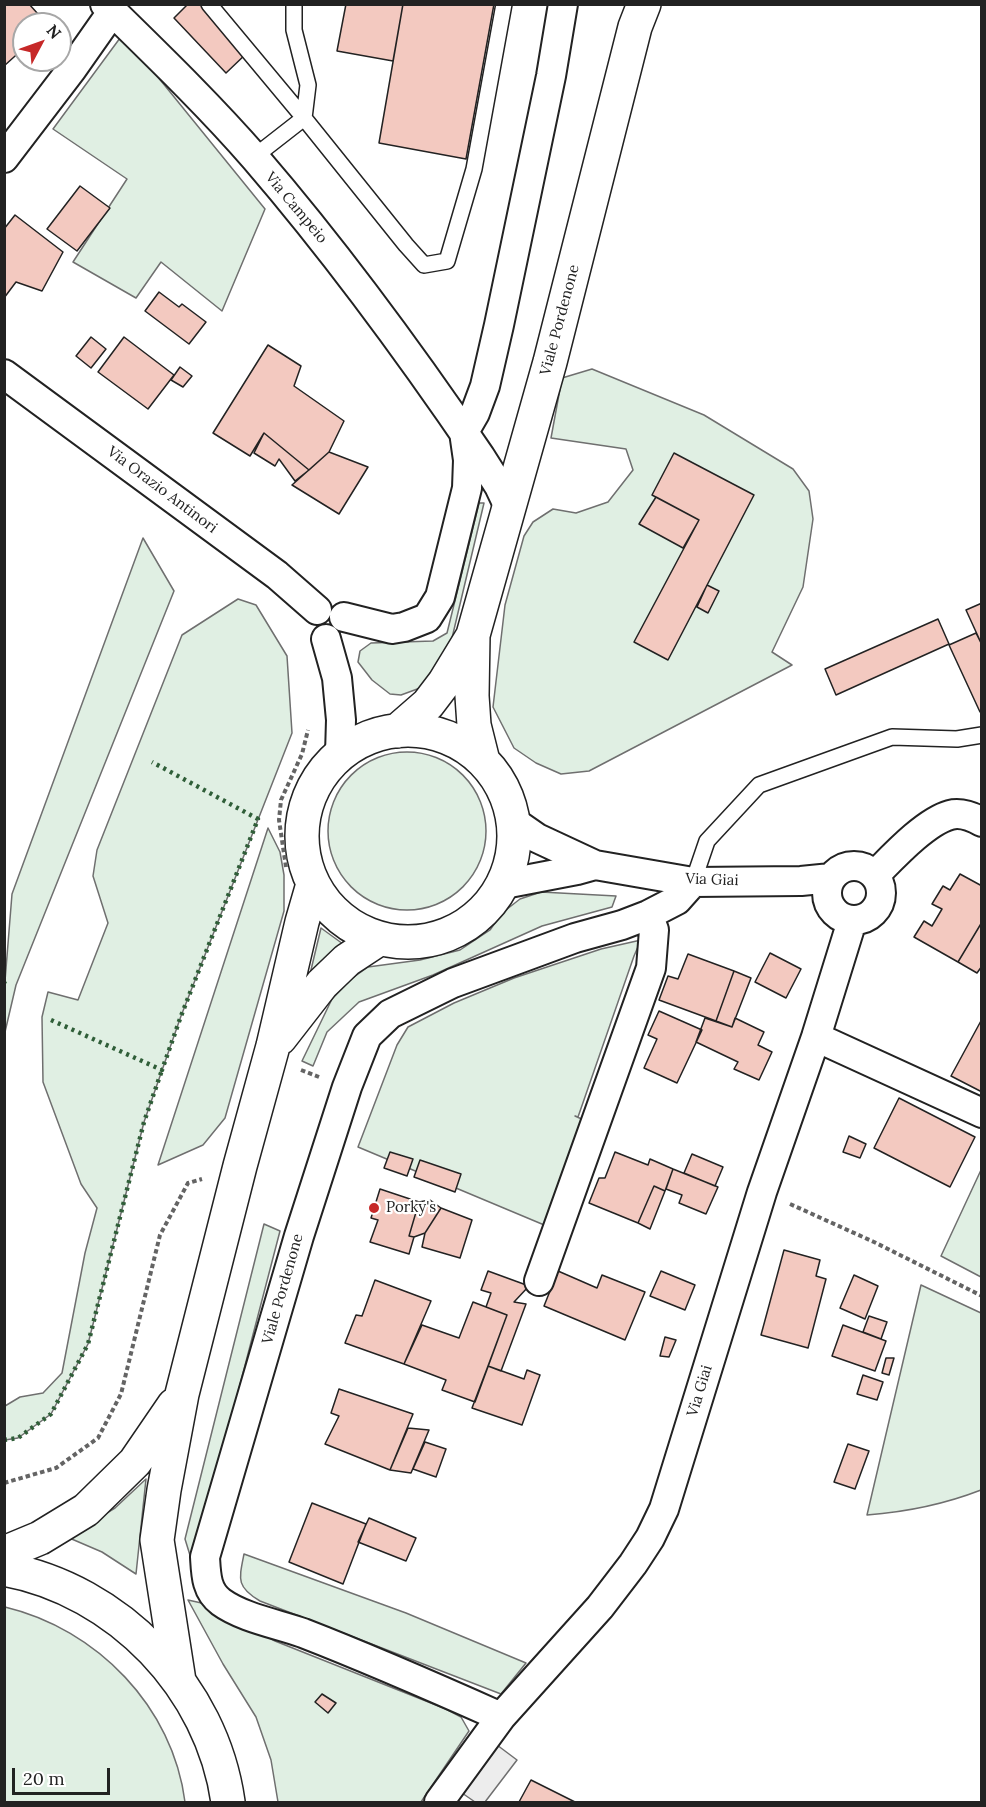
<!DOCTYPE html>
<style>
body{margin:0}
#map{position:relative;width:986px;height:1807px;overflow:hidden;background:#fff;font-family:Lora,serif}
canvas{display:block}
.frame{position:absolute;inset:0;border:6px solid #222;pointer-events:none}
.north{position:absolute;left:12px;top:12px;width:60px;height:60px;box-sizing:border-box;background:#fff;border:2px solid #a7a7a7;border-radius:50%;rotate:49deg;font-size:16px;font-weight:700;line-height:24px;text-align:center;color:#222}
.north::after{content:'';display:block;margin:auto;width:21px;height:27px;background:#c62828;clip-path:polygon(50% 0,100% 100%,50% 72%,0 100%)}
.scale{position:absolute;left:12px;top:1768px;width:98px;height:27px;box-sizing:border-box;border:3px solid #222;border-top:0;padding-left:8px;font-size:18px;line-height:21px;white-space:nowrap;color:#222;-webkit-text-stroke:4px #fff;paint-order:stroke}
</style>
<div id="map">
<canvas width="986" height="1807"></canvas>
<div class="frame"></div>
<div class="north">N</div>
<div class="scale">20 m</div>
</div>
<script>
const g = document.querySelector('canvas').getContext('2d');
g.lineJoin = 'round';
function paint(path, color) { g.fillStyle = color; g.fill(path, 'evenodd'); }
function strokePath(path, color, width, dash) { g.strokeStyle = color; g.lineWidth = width; g.lineCap = dash ? 'butt' : 'round'; g.setLineDash(dash || []); g.stroke(path); }
function drawText(font, color, halo, rows, align = 'center') {
  g.font = font + ' Lora,serif'; g.lineWidth = 4.5; g.setLineDash([]); g.textBaseline = 'middle'; g.strokeStyle = halo; g.fillStyle = color; for (const [text, x, y, turn = 0] of rows) {
    g.save(); g.translate(x, y); g.rotate((+turn || 0) * Math.PI / 180); g.textAlign = isNaN(turn) ? turn : align; if (halo) g.strokeText(text, 0, 0); g.fillText(text, 0, 0); g.restore();
  }
}
const green = new Path2D(`
 M123,34l142,175 -43,102 -61,-49 -25,36 -63,-36 54,-83 -74,-50z
 M592,369l112,46 89,54 16,22 4,28 -10,68 -31,65 20,13 -203,106 -28,3 -25,-11 -22,-15 -21,-41 12,-102 19,-69 9,-14 20,-13 23,4 32,-11 25,-32 -7,-21 -75,-11 11,-60z
 M479,503h5l-32,135 -15,30 -17,20 -19,7 -11,-1 -18,-14 -14,-18 2,-11 11,-8 62,-2 14,-8z
 M143,538l31,53 -158,394 -11,47v-51l7,-87z
 M238,599l18,6 31,51 5,77 -111,283 -37,106 -56,222 -37,70 -33,24 -13,2v-34l15,-9 23,-4 19,-20 23,-120 12,-45 -16,-24 -38,-102 -1,-65 6,-25 30,8 30,-77 -15,-47 4,-26 85,-215z
 M328 831a79 79 0 1 1 158 0a79 79 0 1 1-158 0Z
 M268,828l12,24 4,23v36l-59,207 -22,27 -45,20z
 M541,892l75,4 -4,11 -70,19 -109,49 -74,27 -32,30 -14,34 -11,-5 30,-62 19,-20 17,-12 52,-7 40,-10 30,-20 12,-17 18,-14z
 M321,928l22,16 -33,30z
 M641,940l-7,16 -56,161 -3,-1 11,5 -37,106 -191,-80 39,-102 11,-18 46,-24 60,-25 87,-29z
 M981,1170v107l-40,-21z
 M264,1224l16,7 -87,334 -8,-26z
 M921,1285l60,28v177c-36,14 -75,22 -114,25z
 M146,1479l-10,95 -34,-22 -35,-15 48,-29z
 M244,1554l162,59 120,50 -25,31 -241,-93c-24,-14 -21,-22 -16,-47z
 M188,1600l18,4 69,37 171,68 15,8 8,14 -48,71h-143l-7,-42 -15,-43 -33,-53z
 M5,1607c92,22 168,100 180,195h-180z`);
paint(green, '#e0efe3');
strokePath(green, '#6f6f6f', 1.5);
const parking = new Path2D(`
 M497,1745l20,15 -32,42h-10l-13,-9z`);
paint(parking, '#ededed');
strokePath(parking, '#6f6f6f', 1.5);
const building = new Path2D(`
 M4,4h25l18,20h-23v24l-20,18z
 M188,4h14l46,48 -22,21 -52,-55z
 M346,4h57l-10,57 -56,-10z
 M403,4h91l-28,155 -87,-16z
 M80,186l30,22 -33,43 -30,-22z
 M15,215l48,37 -21,39 -26,-9 -12,16v-69z
 M159,292l20,15 3,-3 24,18 -17,22 -44,-33z
 M91,337l15,12 -15,19 -15,-12z
 M124,337l50,38 -26,34 -50,-37z
 M268,345l33,21 -7,20 50,35 -15,31 -20,18 -45,-37 -14,23 -37,-23z
 M180,367l12,9 -9,11 -12,-7z
 M264,433l45,37 -14,11 -16,-22 -4,7 -21,-13z
 M329,452l39,15 -29,47 -47,-29z
 M674,453l80,42 -86,165 -34,-18 65,-122 -47,-25z
 M656,497l43,23 -16,28 -44,-24z
 M707,585l12,6 -11,22 -11,-6z
 M982,603v42l-16,-35z
 M938,619l11,25 -113,51 -11,-26z
 M976,633l6,12v66l-2,1 -31,-67z
 M960,874l22,12v36l-24,40 -44,-25 10,-16 8,5 10,-17 -10,-5 11,-18 7,4z
 M982,922v44l-5,7 -19,-11z
 M770,953l31,16 -15,29 -31,-16z
 M688,954l46,17 -18,50 -57,-21 9,-24 10,3z
 M734,971l17,7 -19,49 -16,-6z
 M659,1011l43,19 -25,53 -33,-15 13,-29 -9,-4z
 M705,1018l27,9 3,-9 29,14 -6,13 14,7 -13,28 -25,-11 4,-7 -42,-20z
 M982,1019v73l-31,-16z
 M899,1098l76,39 -25,50 -76,-39z
 M849,1136l17,8 -6,14 -17,-6z
 M390,1152l23,7 -6,17 -23,-8z
 M615,1152l33,13 2,-6 23,10 -8,22 -11,-5 -16,37 -49,-20 10,-25h6z
 M692,1154l31,13 -8,19 -31,-13z
 M420,1160l41,14 -6,18 -41,-15z
 M673,1169l45,18 -12,27 -27,-11 3,-8 -16,-6z
 M654,1186l11,5 -15,38 -12,-6z
 M380,1189l39,13 -10,34 5,1 -5,17 -39,-12 8,-22 -7,-2z
 M430,1200l11,8 -16,25 -11,4 -5,-1 10,-34z
 M441,1208l31,12 -12,38 -38,-11 3,-14z
 M784,1250l36,10 -4,16 10,3 -18,69 -47,-13z
 M488,1271l41,15 -15,16 12,2 -25,67 -13,-5 19,-51 -21,-8 5,-14 -10,-3z
 M558,1271l39,17 5,-13 43,17 -20,48 -81,-34z
 M661,1271l34,14 -10,25 -35,-14z
 M854,1275l24,11 -13,33 -25,-11z
 M375,1280l56,21 -27,63 -59,-21 11,-28 6,1z
 M473,1302l34,13 -32,87 -33,-12 4,-10 -42,-16 18,-39 37,13z
 M869,1316l18,6 -6,17 -18,-7z
 M843,1325l43,16 -11,30 -43,-15z
 M665,1337l11,3 -7,17 -9,-1z
 M886,1358h8l-5,17 -7,-2z
 M488,1366l36,13 3,-9 13,5 -18,50 -50,-17z
 M863,1375l20,7 -6,18 -20,-6z
 M339,1389l74,25 -23,56 -65,-26 14,-28 -8,-3z
 M408,1428l21,2 -18,43 -21,-3z
 M425,1442l21,7 -10,28 -23,-8z
 M848,1444l21,7 -14,38 -21,-7z
 M312,1503l54,21 -23,60 -54,-22z
 M369,1518l47,20 -10,23 -48,-19z
 M322,1694l14,9 -8,10 -13,-11z
 M531,1780l44,22h-56z`);
paint(building, '#f3c9c0');
strokePath(building, '#222', 1.5);
const service = new Path2D(`
 M209,4l95,114 102,127 18,20 23,-4 27,-92 30,-165
 M254,157l50,-39 4,-33 -14,-55v-26
 M693,882l14,-41 52,-56 133,-48 65,2 25,-4`);
const minor = new Path2D(`
 M105,4c51,50 103,100 150,154 81,94 155,195 225,298l19,30 9,19
 M4,158l68,-89 40,-57
 M4,374l273,201 40,35
 M344,617l48,12 12,-2 23,-9 13,-21 27,-109 1,-28 -4,-28 11,-19 10,-27 14,-61 52,-249 12,-72
 M326,639l11,39 4,42 -1,34
 M595,865l98,17 108,-1 30,-3
 M827 893a27 27 0 1 1 54 0a27 27 0 1 1-54 0Z
 M875,875c18,-18 50,-53 75,-60 11,-3 23,2 32,7
 M504,884l73,-14 18,-5 -58,-27 -23,-16
 M816,1037l166,76
 M539,1281l112,-313 3,-38 -6,-15
 M501,1717c-65,-29 -131,-58 -198,-84 -25,-9 -60,-15 -82,-31 -15,-11 -15,-28 -16,-45l94,-321 48,-149 20,-51 23,-22 63,-31 122,-45 47,-13 26,-10 29,-15 16,-18
 M439,1802l62,-85 99,-110 33,-43 17,-26 14,-29 98,-317 54,-155 36,-116`);
const primary = new Path2D(`
 M302 836a106 106 0 1 1 212 0a106 106 0 1 1-212 0Z
 M397,731l31,-27 16,-21 28,-46
 M483,761l-9,-36 -2,-29 1,-61 77,-273 85,-335 9,-23
 M280,1038l42,-54 25,-24 32,-21
 M4,1553l36,-15 46,-28 49,-48 39,-57
 M4,1569c115,21 208,119 224,233
 M179,1681l-22,-141 7,-50 18,-96 58,-228 33,-120 29,-124 11,-38`);
strokePath(service, '#222', 18);
strokePath(minor, '#222', 32);
strokePath(primary, '#222', 36);
strokePath(new Path2D(`
 M286,867l-7,-47 2,-20 21,-46 6,-24
 M301,1070l18,7
 M790,1204l84,38 108,54
 M4,1483l52,-15 42,-30 23,-44 39,-159 28,-52 14,-4`), '#646464', 4, [4.5, 3]);
strokePath(service, '#fff', 15);
strokePath(minor, '#fff', 28);
strokePath(primary, '#fff', 33);
strokePath(new Path2D(`
 M4,983l1,-2
 M51,1020l111,50 19,-54 77,-197 -106,-57
 M4,1440l14,-2 33,-24 37,-70 56,-222 18,-52`), '#2f5e38', 4.5, [3, 4.5]);
for (const [x, y, r, color] of [
 [374,1208,6,"#c62828"]
]) { const dot = new Path2D(); dot.arc(x, y, r, 0, 2 * Math.PI); g.fillStyle = color; g.fill(dot); strokePath(dot, '#fff', 2); }
drawText('15px', '#222', '#fff', [
 ["Via Campeio",296,208,50],
 ["Viale Pordenone",560,320,-75],
 ["Via Orazio Antinori",162,490,37],
 ["Via Giai",712,880,2],
 ["Viale Pordenone",283,1289,-74],
 ["Via Giai",700,1391,-73]
]);
drawText('15px', '#222', '#fff', [
 ["Porky's",386,1208]
], 'left');
</script>
